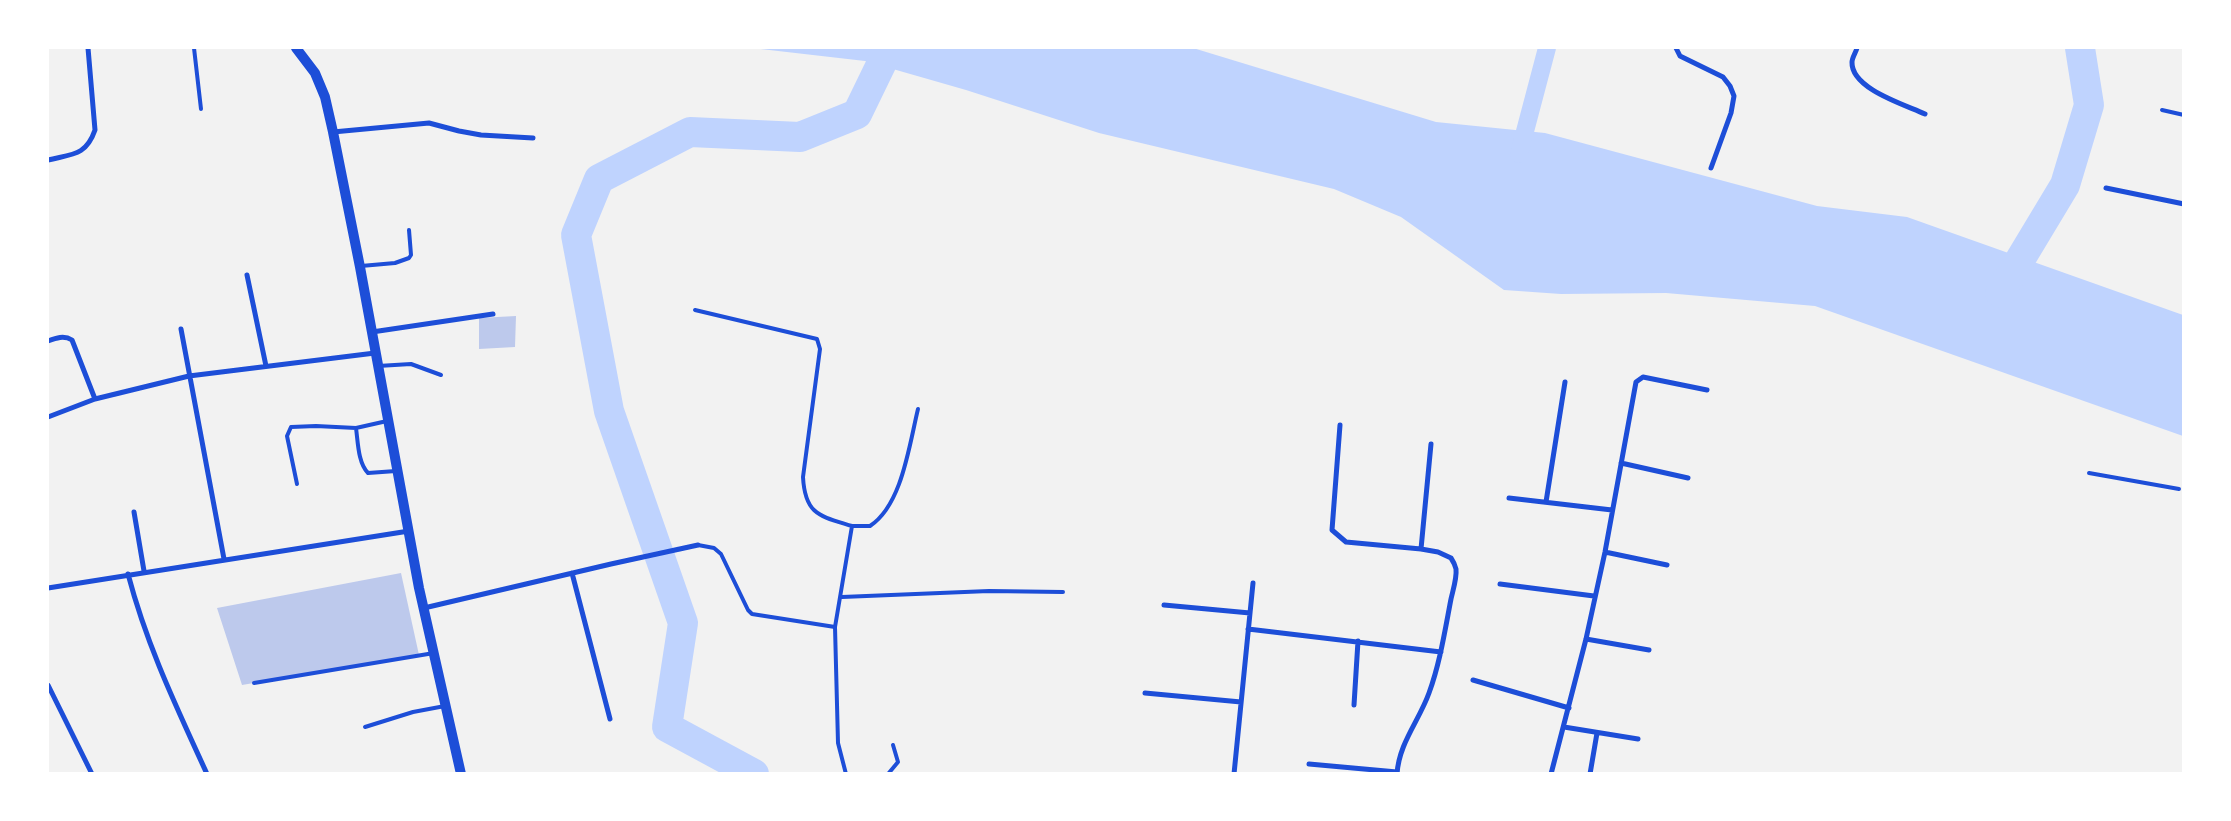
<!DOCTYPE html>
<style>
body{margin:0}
#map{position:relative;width:2231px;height:821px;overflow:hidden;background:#f2f2f2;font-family:Signika,sans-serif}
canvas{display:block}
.frame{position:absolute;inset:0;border:49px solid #fff;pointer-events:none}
</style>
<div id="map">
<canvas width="2231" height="821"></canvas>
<div class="frame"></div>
</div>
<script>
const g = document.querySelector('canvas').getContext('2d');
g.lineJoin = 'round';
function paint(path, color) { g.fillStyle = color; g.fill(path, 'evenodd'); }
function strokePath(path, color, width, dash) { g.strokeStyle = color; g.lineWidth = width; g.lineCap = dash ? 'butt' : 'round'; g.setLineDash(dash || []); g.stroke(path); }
paint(new Path2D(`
 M752,48h441l243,74 109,11 272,73 90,11 276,98v121l-368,-130 -149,-13 -105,1 -57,-4 -103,-73 -67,-28 -235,-56 -133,-43 -101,-29z`), '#bfd3fe');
strokePath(new Path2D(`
 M1519,154l28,-106`), '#bfd3fe', 18);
strokePath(new Path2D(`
 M2000,293l65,-108 24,-80 -9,-57
 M754,774l-87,-47 16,-104 -74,-212 -33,-176 23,-56 91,-47 110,5 57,-23 32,-66`), '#bfd3fe', 30);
paint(new Path2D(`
 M516,316l-1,31 -36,2v-31z
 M401,573l18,82 -177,30 -25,-77z`), '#bdc9ec');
strokePath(new Path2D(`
 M194,48l7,61
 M2162,110l22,5
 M361,266l34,-3 14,-5 2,-3 -2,-25
 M695,310l122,29 3,10 -17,128c2,38 17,39 49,49
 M378,366l33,-2 30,11
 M387,421l-31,7c2,14 2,35 12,45l28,-2
 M2089,473l90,16
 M297,484l-10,-48 4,-9 25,-1 40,2
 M698,545l16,3 7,6 27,56 4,4 83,13 17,-101h18c32,-21 39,-80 48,-117
 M842,597l147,-6 74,1
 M835,627l3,116 8,31
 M254,683l180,-30
 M365,727l48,-15 32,-6
 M888,774l10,-12 -5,-17`), '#1d4ed8', 4);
strokePath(new Path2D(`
 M1676,48l4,8 43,21 7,9 4,10 -3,17 -20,55
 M1857,48c-1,4 -5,10 -5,14 -1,27 54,43 73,52
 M333,132l96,-9 30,8 22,4 52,3
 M48,160c24,-6 38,-4 47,-30l-7,-82
 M2106,188l78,16
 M247,275l19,91
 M181,329l43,230
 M372,332l121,-18
 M48,341c8,-3 16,-6 24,-1l23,59
 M48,417l47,-18 94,-23 186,-23
 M1340,425l-8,105 14,12 75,7
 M1621,463l67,15
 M1509,498l103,12
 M1546,502l19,-120
 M134,512l10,59
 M1605,552l62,13
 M572,573l38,146
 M128,574c19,72 48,132 79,200
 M1500,584l94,12
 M48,588l361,-57
 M1164,605l86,8
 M424,608l187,-44 87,-19
 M1248,629l193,23
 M1586,639l63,11
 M1473,680l96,28
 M48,685l44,89
 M1145,693l96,9
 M1354,705l4,-64
 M1564,727l74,12
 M1309,764l88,8
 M1234,774l19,-191
 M1397,774c2,-31 22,-53 32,-81 11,-30 16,-63 22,-94 2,-9 6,-21 5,-30 -1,-4 -3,-8 -5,-11l-13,-6 -17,-3 10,-105
 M1551,774l35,-135 19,-87 31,-170 7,-5 64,13
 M1590,774l7,-41`), '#1d4ed8', 5);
strokePath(new Path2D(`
 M296,48l19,25 10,24 8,35 27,135 59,321 42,186`), '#1d4ed8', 10);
</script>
